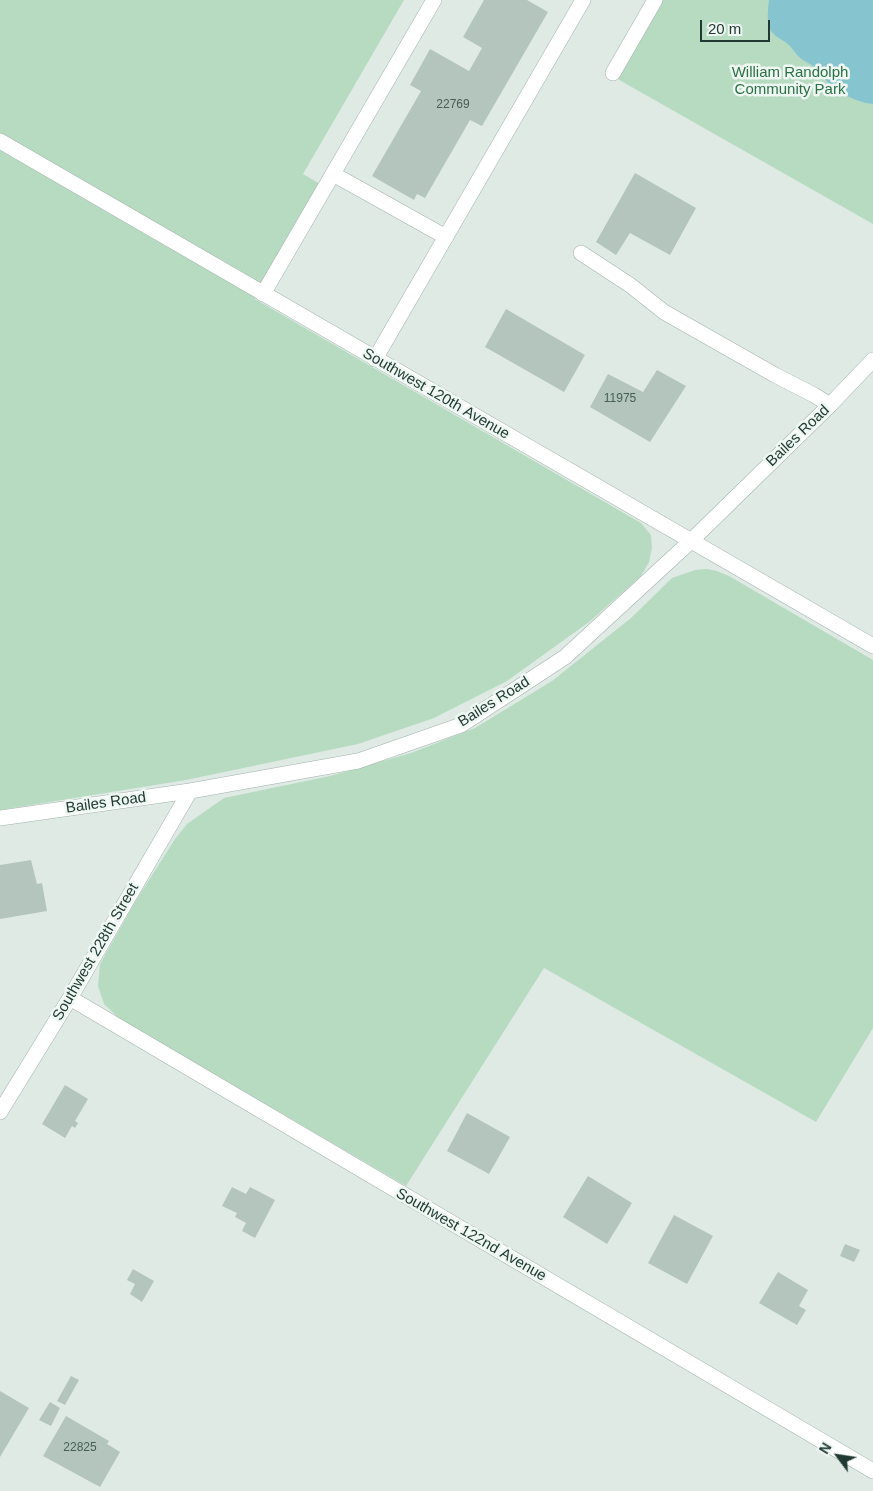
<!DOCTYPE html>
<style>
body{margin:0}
#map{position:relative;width:873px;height:1491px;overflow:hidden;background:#dfeae5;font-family:Helvetica,sans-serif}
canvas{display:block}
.north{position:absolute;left:813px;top:1431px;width:50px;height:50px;-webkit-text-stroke:4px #eff7f3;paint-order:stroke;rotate:301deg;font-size:14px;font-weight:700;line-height:20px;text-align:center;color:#203a33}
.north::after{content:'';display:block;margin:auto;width:18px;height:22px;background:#203a33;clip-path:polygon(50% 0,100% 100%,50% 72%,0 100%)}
.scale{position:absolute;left:700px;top:20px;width:70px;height:22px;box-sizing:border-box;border:2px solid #203a33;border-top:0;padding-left:6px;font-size:15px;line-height:18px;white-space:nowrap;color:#203a33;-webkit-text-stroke:4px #eff7f3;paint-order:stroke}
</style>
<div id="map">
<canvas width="873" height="1491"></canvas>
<div class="north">N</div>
<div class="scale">20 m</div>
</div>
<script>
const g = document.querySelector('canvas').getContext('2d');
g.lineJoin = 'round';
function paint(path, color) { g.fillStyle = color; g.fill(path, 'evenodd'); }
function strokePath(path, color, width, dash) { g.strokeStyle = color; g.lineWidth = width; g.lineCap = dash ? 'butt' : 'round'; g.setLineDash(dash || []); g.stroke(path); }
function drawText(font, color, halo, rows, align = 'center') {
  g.font = font + ' Helvetica,sans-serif'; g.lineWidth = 5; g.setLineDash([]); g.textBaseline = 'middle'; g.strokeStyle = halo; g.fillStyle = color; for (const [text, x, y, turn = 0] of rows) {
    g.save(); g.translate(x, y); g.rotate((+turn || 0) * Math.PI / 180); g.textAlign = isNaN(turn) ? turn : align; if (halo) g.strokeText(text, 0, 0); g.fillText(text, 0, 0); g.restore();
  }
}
paint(new Path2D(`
 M0,0h404l-101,174 19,11 -67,114 386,224 10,12 1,13 -3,14 -8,14 -52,46 -82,59 -73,37 -76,26 -172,36 -186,30z
 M659,0h214v224l-259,-147z
 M707,569l10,2 12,5 144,84v368l-57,94 -272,-154 -138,218 -286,-167 -16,-15 -6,-18 2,-22 35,-62 40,-63 12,-15 37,-26 106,-22 81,-23 64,-25 77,-47 79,-63 41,-40 23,-8z`), '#b7dbc1');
paint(new Path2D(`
 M769,0h104v104c-21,-2 -44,-17 -55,-33 -4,-6 -13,-9 -19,-14 -4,-4 -6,-8 -10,-12 -5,-5 -14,-8 -18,-14 -5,-8 -3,-22 -2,-31z`), '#86c4cf');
paint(new Path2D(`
 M484,0h43l21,12 -66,114 -12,-6 -45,78 -8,-4 -3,6 -42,-24 49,-85 -11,-6 20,-36 39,22 13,-23 -19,-11z
 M635,173l61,35 -26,47 -40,-22 -14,22 -20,-13z
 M506,309l79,46 -21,37 -79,-45z
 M657,370l29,16 -36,56 -60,-35 18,-33 35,18z
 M31,860l6,24 5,-1 5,28 -47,8v-54z
 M65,1085l23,14 -13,22 3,2 -3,5 -3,-2 -7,12 -23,-14z
 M467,1113l43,24 -21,37 -42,-23z
 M588,1176l44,27 -25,41 -44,-27z
 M232,1187l14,7 4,-7 25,13 -20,38 -13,-7 4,-8 -11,-6 2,-4 -15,-7z
 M674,1215l39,21 -26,48 -39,-21z
 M845,1244l15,6 -6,12 -14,-6z
 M133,1269l21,12 -12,21 -12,-8 5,-10 -8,-4z
 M778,1272l30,18 -9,16 7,4 -9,15 -38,-22z
 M71,1376l8,4 -14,25 -8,-4z
 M0,1391l29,17 -29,49z
 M50,1402l10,6 -9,18 -12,-6z
 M66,1416l43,25 -2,3 13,8 -20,35 -57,-31z`), '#b4c5be');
const minor = new Path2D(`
 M613,73l42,-73
 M0,141l873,505
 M333,174l113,63
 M581,253l49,32 34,27 111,63 39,20 16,10
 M263,294l171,-294
 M375,359l208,-359
 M0,818l190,-27 168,-30 103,-36 104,-68 127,-117 138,-135 43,-45
 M70,998l803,473
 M0,1112l70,-114 120,-207`);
strokePath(minor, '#a2b2ac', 16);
strokePath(minor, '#fff', 15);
drawText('12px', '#455d56', null, [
 ["22769",453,105],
 ["11975",620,399],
 ["22825",80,1448]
]);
drawText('15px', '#2b7045', '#eff7f3', [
 ["William Randolph",790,73],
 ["Community Park",790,90]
]);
drawText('15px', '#203a33', '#eff7f3', [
 ["Southwest 120th Avenue",436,394,30],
 ["Bailes Road",798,436,-44],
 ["Bailes Road",494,702,-32],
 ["Bailes Road",106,803,-8],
 ["Southwest 228th Street",96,952,-60],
 ["Southwest 122nd Avenue",471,1235,30]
]);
</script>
